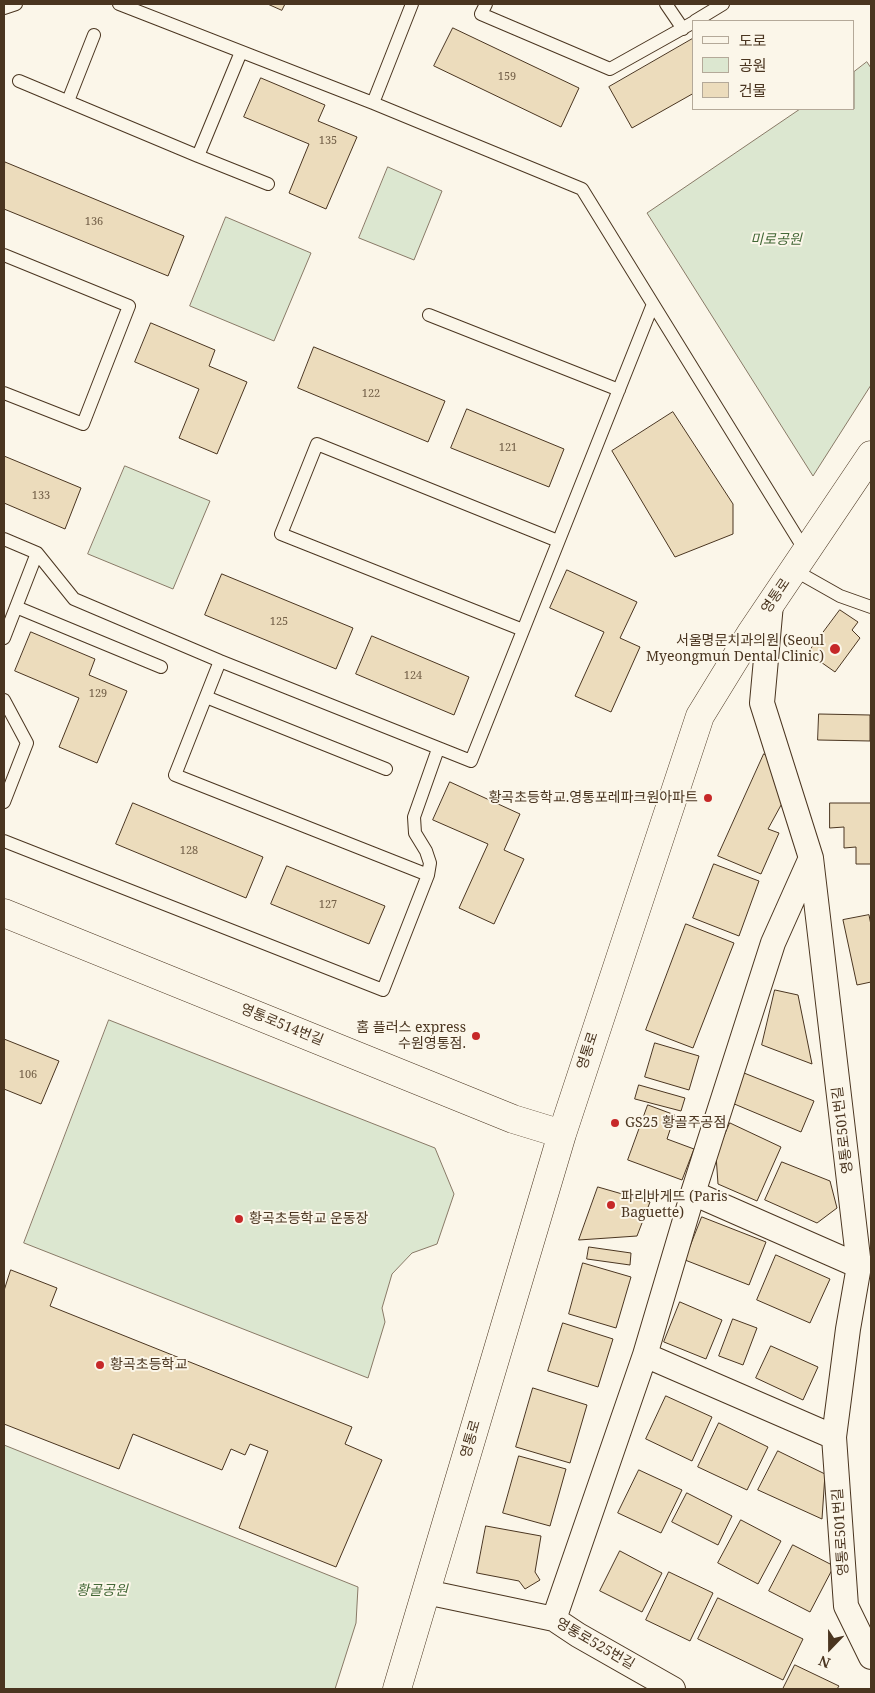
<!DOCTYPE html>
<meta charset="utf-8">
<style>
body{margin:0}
#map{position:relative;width:875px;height:1693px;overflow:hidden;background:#fbf6e9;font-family:"Noto Serif","Noto Sans KR",serif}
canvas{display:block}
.frame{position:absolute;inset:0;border:5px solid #4a3520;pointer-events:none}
.legend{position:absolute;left:692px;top:20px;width:162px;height:90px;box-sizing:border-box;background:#fbf6e9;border:1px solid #b4a999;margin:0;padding:6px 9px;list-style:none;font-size:15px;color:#4a3520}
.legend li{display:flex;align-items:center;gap:10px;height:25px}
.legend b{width:25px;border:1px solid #b4a999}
.north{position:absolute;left:805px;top:1623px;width:50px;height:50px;-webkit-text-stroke:4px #fbf6e9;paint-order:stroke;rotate:202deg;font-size:14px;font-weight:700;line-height:20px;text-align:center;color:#4a3520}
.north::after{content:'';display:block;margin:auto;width:18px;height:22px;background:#4a3520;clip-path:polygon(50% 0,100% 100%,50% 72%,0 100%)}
</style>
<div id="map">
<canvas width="875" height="1693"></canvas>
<div class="frame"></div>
<ul class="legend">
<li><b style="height:6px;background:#fbf6e9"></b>도로</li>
<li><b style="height:14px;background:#dce7d0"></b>공원</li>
<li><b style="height:14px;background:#ecdcbc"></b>건물</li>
</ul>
<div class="north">N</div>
</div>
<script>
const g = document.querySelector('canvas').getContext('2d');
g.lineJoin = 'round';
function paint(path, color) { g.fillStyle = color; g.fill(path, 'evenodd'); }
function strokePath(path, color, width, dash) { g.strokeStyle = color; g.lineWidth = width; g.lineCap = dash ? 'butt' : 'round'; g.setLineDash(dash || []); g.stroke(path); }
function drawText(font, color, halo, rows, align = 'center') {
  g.font = font + ' "Noto Serif","Noto Sans KR",serif'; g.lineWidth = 4; g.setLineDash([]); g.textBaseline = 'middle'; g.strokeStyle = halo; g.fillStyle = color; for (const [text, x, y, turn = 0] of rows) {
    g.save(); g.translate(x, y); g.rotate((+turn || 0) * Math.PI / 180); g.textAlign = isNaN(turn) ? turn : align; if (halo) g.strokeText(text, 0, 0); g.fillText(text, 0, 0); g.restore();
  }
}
const green = new Path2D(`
 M867,62l4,6v317l-58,91 -166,-263 153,-104h54v-37z
 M388,167l54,24 -28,69 -55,-22z
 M226,217l85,36 -37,88 -84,-35z
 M125,466l85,35 -37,88 -85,-35z
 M109,1020l326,128 19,46 -17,50 -25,9 -20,21 -10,34 3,14 -17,56 -344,-135z
 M4,1445l354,142 -2,36 -21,66h-331z`);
paint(green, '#dce7d0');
strokePath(green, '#887966', 1);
const building = new Path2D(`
 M268,4h17l-3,6z
 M453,28l126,60 -18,39 -127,-61z
 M694,38v55l-62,35 -23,-41z
 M261,78l64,27 -7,16 39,16 -31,72 -37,-16 20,-49 -65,-27z
 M5,162l179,74 -16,40 -164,-67z
 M151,323l64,27 -6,16 38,16 -30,72 -38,-16 20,-49 -64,-27z
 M314,347l131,54 -17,41 -130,-54z
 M467,409l97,40 -15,38 -98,-39z
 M673,412l60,92v30l-58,23 -63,-106z
 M4,456l77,32 -16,41 -61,-26z
 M567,570l70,32 -17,36 20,9 -29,65 -36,-16 29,-64 -54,-24z
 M222,574l131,54 -17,41 -131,-54z
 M840,610l18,12 -6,8 8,8 -25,34 -27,-19z
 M31,632l64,27 -6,16 38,16 -30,72 -38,-16 20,-49 -64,-27z
 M372,636l97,41 -15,38 -98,-41z
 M819,714l51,1v26l-52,-1z
 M764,754l17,9 5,33 -18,33 11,4 -18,41 -43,-18z
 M450,782l70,32 -16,36 20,9 -30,65 -35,-16 29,-64 -55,-24z
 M133,803l130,54 -17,41 -130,-54z
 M830,803h41v61h-15v-17l-12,1v-21l-14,1z
 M714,864l45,17 -20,55 -46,-18z
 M287,866l98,40 -16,38 -98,-40z
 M869,915l2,10v57l-14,3 -14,-65z
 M686,924l48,19 -41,105 -47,-18z
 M775,990l23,5 14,69 -50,-19z
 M4,1039l55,22 -18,43 -37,-15z
 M655,1043l44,13 -10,34 -44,-13z
 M744,1073l70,28 -13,31 -69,-29z
 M639,1085l46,13 -4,13 -46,-12z
 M648,1105l27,10 -8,24 27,10 -12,31 -54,-20z
 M730,1123l51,24 -24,54 -39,-17 -2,-29z
 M782,1162l48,19 7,27 -20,15 -52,-23z
 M598,1187l52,15 -13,34 -58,4z
 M702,1217l64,25 -17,43 -64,-25z
 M589,1247l42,6 -1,12 -43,-6z
 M776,1255l54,24 -20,44 -53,-23z
 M583,1263l48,14 -15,51 -47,-14z
 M11,1270l46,18 -7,18 302,121 -7,17 37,16 -46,107 -97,-39 29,-77 -18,-7 -5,11 -14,-6 -9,21 -89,-36 -14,35 -115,-45v-133z
 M680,1302l42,18 -16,39 -42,-17z
 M733,1319l24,9 -14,37 -24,-9z
 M563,1323l50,16 -15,48 -50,-16z
 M771,1346l47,21 -15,33 -47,-22z
 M533,1388l54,17 -17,58 -54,-16z
 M666,1396l46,21 -20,44 -46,-22z
 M719,1423l49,24 -21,43 -49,-23z
 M778,1451l47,23 -3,45 -64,-29z
 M519,1456l47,13 -16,57 -47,-13z
 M639,1470l43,20 -21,43 -43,-20z
 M687,1493l45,23 -14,29 -46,-23z
 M741,1520l40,21 -23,43 -40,-21z
 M486,1526l55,10 -6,36 5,8 -15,9 -6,-8 -42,-8z
 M793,1545l41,21 -24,46 -41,-21z
 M620,1551l42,22 -20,39 -42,-21z
 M669,1572l44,21 -23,48 -44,-21z
 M718,1598l85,41 -20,41 -85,-41z
 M795,1665l44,21 -2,3h-54z`);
paint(building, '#ecdcbc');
strokePath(building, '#4a3520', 1);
const lane = new Path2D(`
 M119,4l254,99 209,86 224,363
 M486,4l-5,10 129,55 84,-47
 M666,4l17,25
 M4,8l12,-4
 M695,21l28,-17
 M19,81l179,75 43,-104
 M68,101l26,-66
 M373,103l39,-99
 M198,156l70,28
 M4,255l125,51 -46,118 -79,-31
 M429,315l190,75
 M4,539l33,14 37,46 146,62 251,100 182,-457
 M794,570l46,26 31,11
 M16,607l145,60
 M523,630l-242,-96 36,-90 241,97
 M4,638l33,-85
 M220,661l-45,114 253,100
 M206,697l180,72
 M4,700l23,43 -23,59
 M4,841l379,149 45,-115 2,-12 -4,-12 -11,-18 -1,-16 24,-68`);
const street = new Path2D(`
 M771,604l-9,99 49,155 48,408 -11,63 -14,108 12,169 25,51
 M693,1193l166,73
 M645,1355l189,82
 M426,1592l128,27 24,16 95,54
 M554,1619l91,-264 48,-162 80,-250 37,-83`);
const secondary = new Path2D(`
 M4,913l509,206 49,15
 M397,1689l165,-555 138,-418 51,-83 120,-178`);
strokePath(lane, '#4a3520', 14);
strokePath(street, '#4a3520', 26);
strokePath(secondary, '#4a3520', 29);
strokePath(lane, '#fbf6e9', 12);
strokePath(street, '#fbf6e9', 24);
strokePath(secondary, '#fbf6e9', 28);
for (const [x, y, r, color] of [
 [835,649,6,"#c62828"],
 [708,798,5,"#c62828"],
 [476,1036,5,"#c62828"],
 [615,1123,5,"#c62828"],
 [611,1205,5,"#c62828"],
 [239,1219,5,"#c62828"],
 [100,1365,5,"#c62828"]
]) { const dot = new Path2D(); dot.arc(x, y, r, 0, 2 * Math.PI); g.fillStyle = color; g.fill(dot); strokePath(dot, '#fbf6e9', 2); }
drawText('11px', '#725f47', null, [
 ["159",507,77],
 ["135",328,141],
 ["136",94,222],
 ["122",371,394],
 ["121",508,448],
 ["133",41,496],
 ["125",279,622],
 ["124",413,676],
 ["129",98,694],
 ["128",189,851],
 ["127",328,905],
 ["106",28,1075]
]);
drawText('italic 14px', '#436837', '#fbf6e9', [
 ["미로공원",776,240],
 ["황골공원",102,1591]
]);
drawText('14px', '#4a3520', '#fbf6e9', [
 ["영통로",776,596,-56],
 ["영통로514번길",282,1025,22],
 ["영통로",588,1051,-72],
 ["영통로501번길",843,1130,-97],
 ["영통로",471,1439,-74],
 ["영통로501번길",841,1532,-94],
 ["영통로525번길",595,1644,30]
]);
drawText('14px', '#4a3520', '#fbf6e9', [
 ["서울명문치과의원 (Seoul",824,641,"right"],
 ["Myeongmun Dental Clinic)",824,657,"right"],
 ["황곡초등학교.영통포레파크원아파트",698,798,"right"],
 ["홈 플러스 express",466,1028,"right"],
 ["수원영통점.",466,1044,"right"],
 ["GS25 황골주공점",625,1123],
 ["파리바게뜨 (Paris",621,1197],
 ["Baguette)",621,1213],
 ["황곡초등학교 운동장",249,1219],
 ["황곡초등학교",110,1365]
], 'left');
</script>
